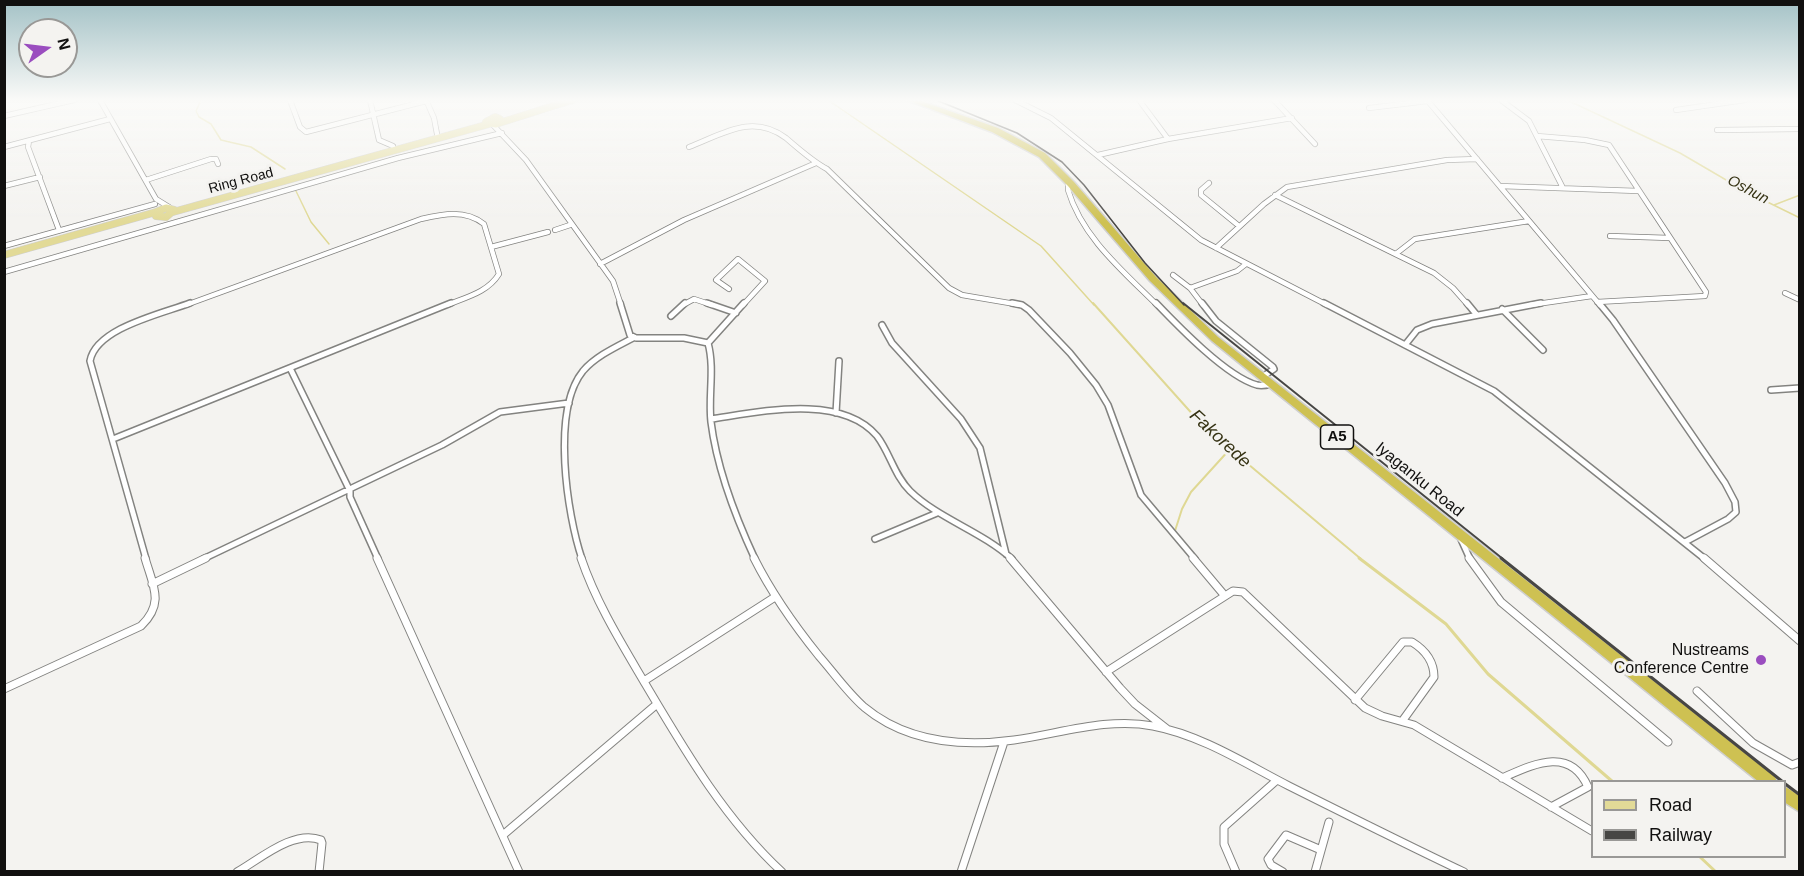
<!DOCTYPE html>
<style>
body{margin:0}
#map{position:relative;width:1804px;height:876px;overflow:hidden;background:#f4f3f0;font-family:Arial,sans-serif}
canvas{display:block}
.frame{position:absolute;inset:0;border:6px solid #11100f;pointer-events:none}
.legend{position:absolute;left:1591px;top:780px;width:195px;height:78px;box-sizing:border-box;background:#f4f3f0;border:2px solid #999896;margin:0;padding:8px 10px;list-style:none;font-size:18px;color:#11100f}
.legend li{display:flex;align-items:center;gap:12px;height:30px}
.legend b{width:30px;border:2px solid #999896}
.north{position:absolute;left:18px;top:18px;width:60px;height:60px;box-sizing:border-box;background:#f4f3f0;border:2px solid #999896;border-radius:50%;rotate:76deg;font-size:16px;font-weight:700;line-height:24px;text-align:center;color:#11100f}
.north::after{content:'';display:block;margin:auto;width:21px;height:27px;background:#9a4dbf;clip-path:polygon(50% 0,100% 100%,50% 72%,0 100%)}
</style>
<div id="map">
<canvas width="1804" height="876"></canvas>
<div class="frame"></div>
<ul class="legend">
<li><b style="height:8px;background:#e2da97"></b>Road</li>
<li><b style="height:8px;background:#474644"></b>Railway</li>
</ul>
<div class="north">N</div>
</div>
<script>
const g = document.querySelector('canvas').getContext('2d');
g.lineJoin = 'round';
function strokePath(path, color, width, dash) { g.strokeStyle = color; g.lineWidth = width; g.lineCap = dash ? 'butt' : 'round'; g.setLineDash(dash || []); g.stroke(path); }
function paint(path, color) { g.fillStyle = color; g.fill(path, 'evenodd'); }
function drawText(font, color, halo, rows, align = 'center') {
  g.font = font + ' Arial,sans-serif'; g.lineWidth = 6; g.setLineDash([]); g.textBaseline = 'middle'; g.strokeStyle = halo; g.fillStyle = color; for (const [text, x, y, turn = 0] of rows) {
    g.save(); g.translate(x, y); g.rotate((+turn || 0) * Math.PI / 180); g.textAlign = isNaN(turn) ? turn : align; if (halo) g.strokeText(text, 0, 0); g.fillText(text, 0, 0); g.restore();
  }
}
strokePath(new Path2D(`
 M201,100l-5,11 3,6 12,7 10,16 30,7 34,22
 M828,100l213,146 53,59
 M1567,100l113,53 65,38 55,27
 M295,189l16,33 18,22
 M1774,205l26,-10`), '#dfd893', 1.5);
strokePath(new Path2D(`
 M1093,303l111,124 157,132
 M1174,534l8,-25 9,-17 39,-43`), '#dfd893', 2);
strokePath(new Path2D(`
 M1359,558l87,66 42,50 125,108
 M1699,856l17,16`), '#dfd893', 3);
const streetFar2 = new Path2D(`
 M100,100l56,99 13,8
 M290,100l10,27 6,5 120,-31
 M370,100l9,40 14,6
 M426,100l8,18 3,16
 M1015,100l36,18 150,122 126,65
 M1139,100l29,39
 M1274,100l41,44
 M1427,100l173,205
 M1501,100l28,21 34,67
 M1369,108l59,-7
 M1676,110l69,-10
 M4,116l70,-16
 M493,125l33,35 87,121 8,24
 M1717,130l83,-1
 M1537,136l48,4 24,5 97,147 -1,4 -108,6
 M29,141l-1,6 31,83
 M4,147l106,-28
 M689,147c34,-13 63,-34 97,-9 13,11 26,23 41,31l122,119 13,7 59,10
 M1098,155l70,-16 124,-21
 M146,180l65,-21h5l2,5
 M1209,183l-8,7v5l38,31
 M1071,184l-3,1v5c14,47 55,81 89,115
 M4,186l36,-9
 M1500,186l138,5
 M1275,195l159,78 19,15 15,17
 M555,230l15,-5
 M1610,236l60,2
 M4,246l151,-42
 M491,247l57,-15
 M1216,248l48,-44 23,-17 160,-27 30,-1
 M1397,253l18,-14 114,-18
 M600,264l84,-44 132,-57
 M4,272l394,-114 104,-25
 M1173,275l17,13 13,17
 M1190,288l47,-17 9,-7
 M729,289l-13,-9 22,-21 27,22 -22,24
 M1785,293l15,7
 M186,305l235,-86c22,-5 44,-10 63,5l15,50c-11,18 -32,23 -52,31
 M683,305l11,-6 18,6
 M1530,305l62,-9`);
const streetFar1 = new Path2D(`
 M620,303l10,32 6,3h48l24,5c7,26 0,53 3,79 6,48 24,94 44,137
 M707,303l29,10
 M1012,303l10,2 7,5 41,43 26,32 12,20 33,90 54,64
 M1156,303c22,23 71,74 101,82 5,1 10,0 14,-1
 M1202,303l14,18 57,46 1,2 -12,8
 M1324,303l170,88 211,168
 M1467,303l9,11
 M1599,303l14,17 112,163 10,19 1,10 -8,7 -43,23
 M1502,309l41,41
 M671,316l14,-13
 M882,325l10,18 69,76 19,29 26,106
 M708,343l36,-40
 M1405,345l12,-15 15,-6 109,-21
 M290,368l60,123v6l28,62
 M1771,390l29,-2
 M836,413l3,-52
 M711,419c48,-7 130,-26 166,17 13,17 17,39 33,55 29,28 71,40 102,68
 M113,439l338,-136
 M1460,537l10,22
 M875,539l62,-26
 M146,559l-56,-198c6,-33 71,-47 100,-58
 M203,559l239,-114 58,-33 69,-9
 M582,559c-15,-44 -31,-149 1,-188 13,-15 33,-24 50,-33`);
const street = new Path2D(`
 M377,558l142,314
 M581,558c15,44 39,83 62,122 41,69 80,137 139,192
 M754,558c18,36 40,67 65,98 15,17 28,36 45,51 42,35 98,40 150,33 45,-6 93,-23 139,-14 48,9 93,38 136,60 58,29 116,58 175,86
 M1010,558l110,130 15,16 32,25
 M1193,558l32,38
 M1469,558l32,44 167,140
 M1704,558l96,83
 M152,584l54,-26
 M1106,672l127,-81 10,1 122,116 17,8 32,9 178,106
 M644,681l131,-84
 M4,689l137,-63c24,-23 12,-40 4,-68
 M1697,691l56,52 39,22 8,-3
 M1355,700l48,-58h9c13,8 22,19 22,35l-31,43
 M1502,778c30,-13 68,-33 86,9l-37,20
 M503,835l154,-131
 M237,872c23,-13 57,-43 84,-32l1,3 -3,29
 M961,872l43,-130
 M1236,872l-12,-28v-17l53,-47
 M1283,872l-12,-7 -3,-6 18,-24 35,15
 M1315,872l14,-50`);
const primary = new Path2D(`
 M500,122v-3l-5,-2 -9,5 10,2 76,-24
 M166,208l8,2 -8,7 -10,-1v-4z
 M173,212l316,-88
 M4,255l152,-43`);
const highway = new Path2D(`
 M907,100h11l80,28 47,25 29,29 82,95 62,60 557,440 2,5h-18l-547,-441 -62,-60 -82,-95 -29,-29 -47,-25z
 M1784,786l16,10v16l-16,-10z`);
strokePath(streetFar2, '#838380', 6);
strokePath(streetFar1, '#838380', 8);
strokePath(street, '#838380', 9);
strokePath(primary, '#cfcfcf', 8);
strokePath(highway, '#cfcfcf', 3);
strokePath(streetFar2, '#fff', 4.5);
strokePath(streetFar1, '#fff', 5);
strokePath(street, '#fff', 7);
strokePath(primary, '#e2da97', 7);
paint(highway, '#cec152');
strokePath(new Path2D(`
 M936,100l81,33 45,29 22,23 61,78 39,42`), '#474644', 1.5);
strokePath(new Path2D(`
 M1183,303l320,256`), '#474644', 2);
strokePath(new Path2D(`
 M1501,558l282,224
 M1784,783l16,12`), '#474644', 3);
const sky = g.createLinearGradient(0, 0, 0, 223);
sky.addColorStop(0, '#a4c2c6');
sky.addColorStop(0.45, '#fafaf8');
sky.addColorStop(1, '#fafaf800');
g.fillStyle = sky;
g.fillRect(0, 0, 1804, 223);
for (const [x, y, r, color] of [
 [1761,660,6,"#9a4dbf"]
]) { const dot = new Path2D(); dot.arc(x, y, r, 0, 2 * Math.PI); g.fillStyle = color; g.fill(dot); strokePath(dot, '#f4f3f0', 2); }
drawText('14px', '#11100f', '#f4f3f0', [
 ["Ring Road",241,181,-15]
]);
drawText('italic 15px', '#363314', '#f4f3f0', [
 ["Oshun",1748,190,28]
]);
for (const [x, y, w] of [
 [1337,437,33]
]) { const box = new Path2D(); box.roundRect(x - w / 2, y - 12, w, 24, 4.5); g.fillStyle = '#f4f3f0'; g.fill(box); strokePath(box, '#11100f', 1.5); }
drawText('bold 15px', '#11100f', null, [
 ["A5",1337,437]
]);
drawText('16px', '#11100f', '#f4f3f0', [
 ["Iyaganku Road",1419,480,39]
]);
drawText('16px', '#11100f', '#f4f3f0', [
 ["Nustreams",1749,651],
 ["Conference Centre",1749,669]
], 'right');
drawText('italic 18px', '#363314', '#f4f3f0', [
 ["Fakorede",1220,439,43]
]);
</script>
